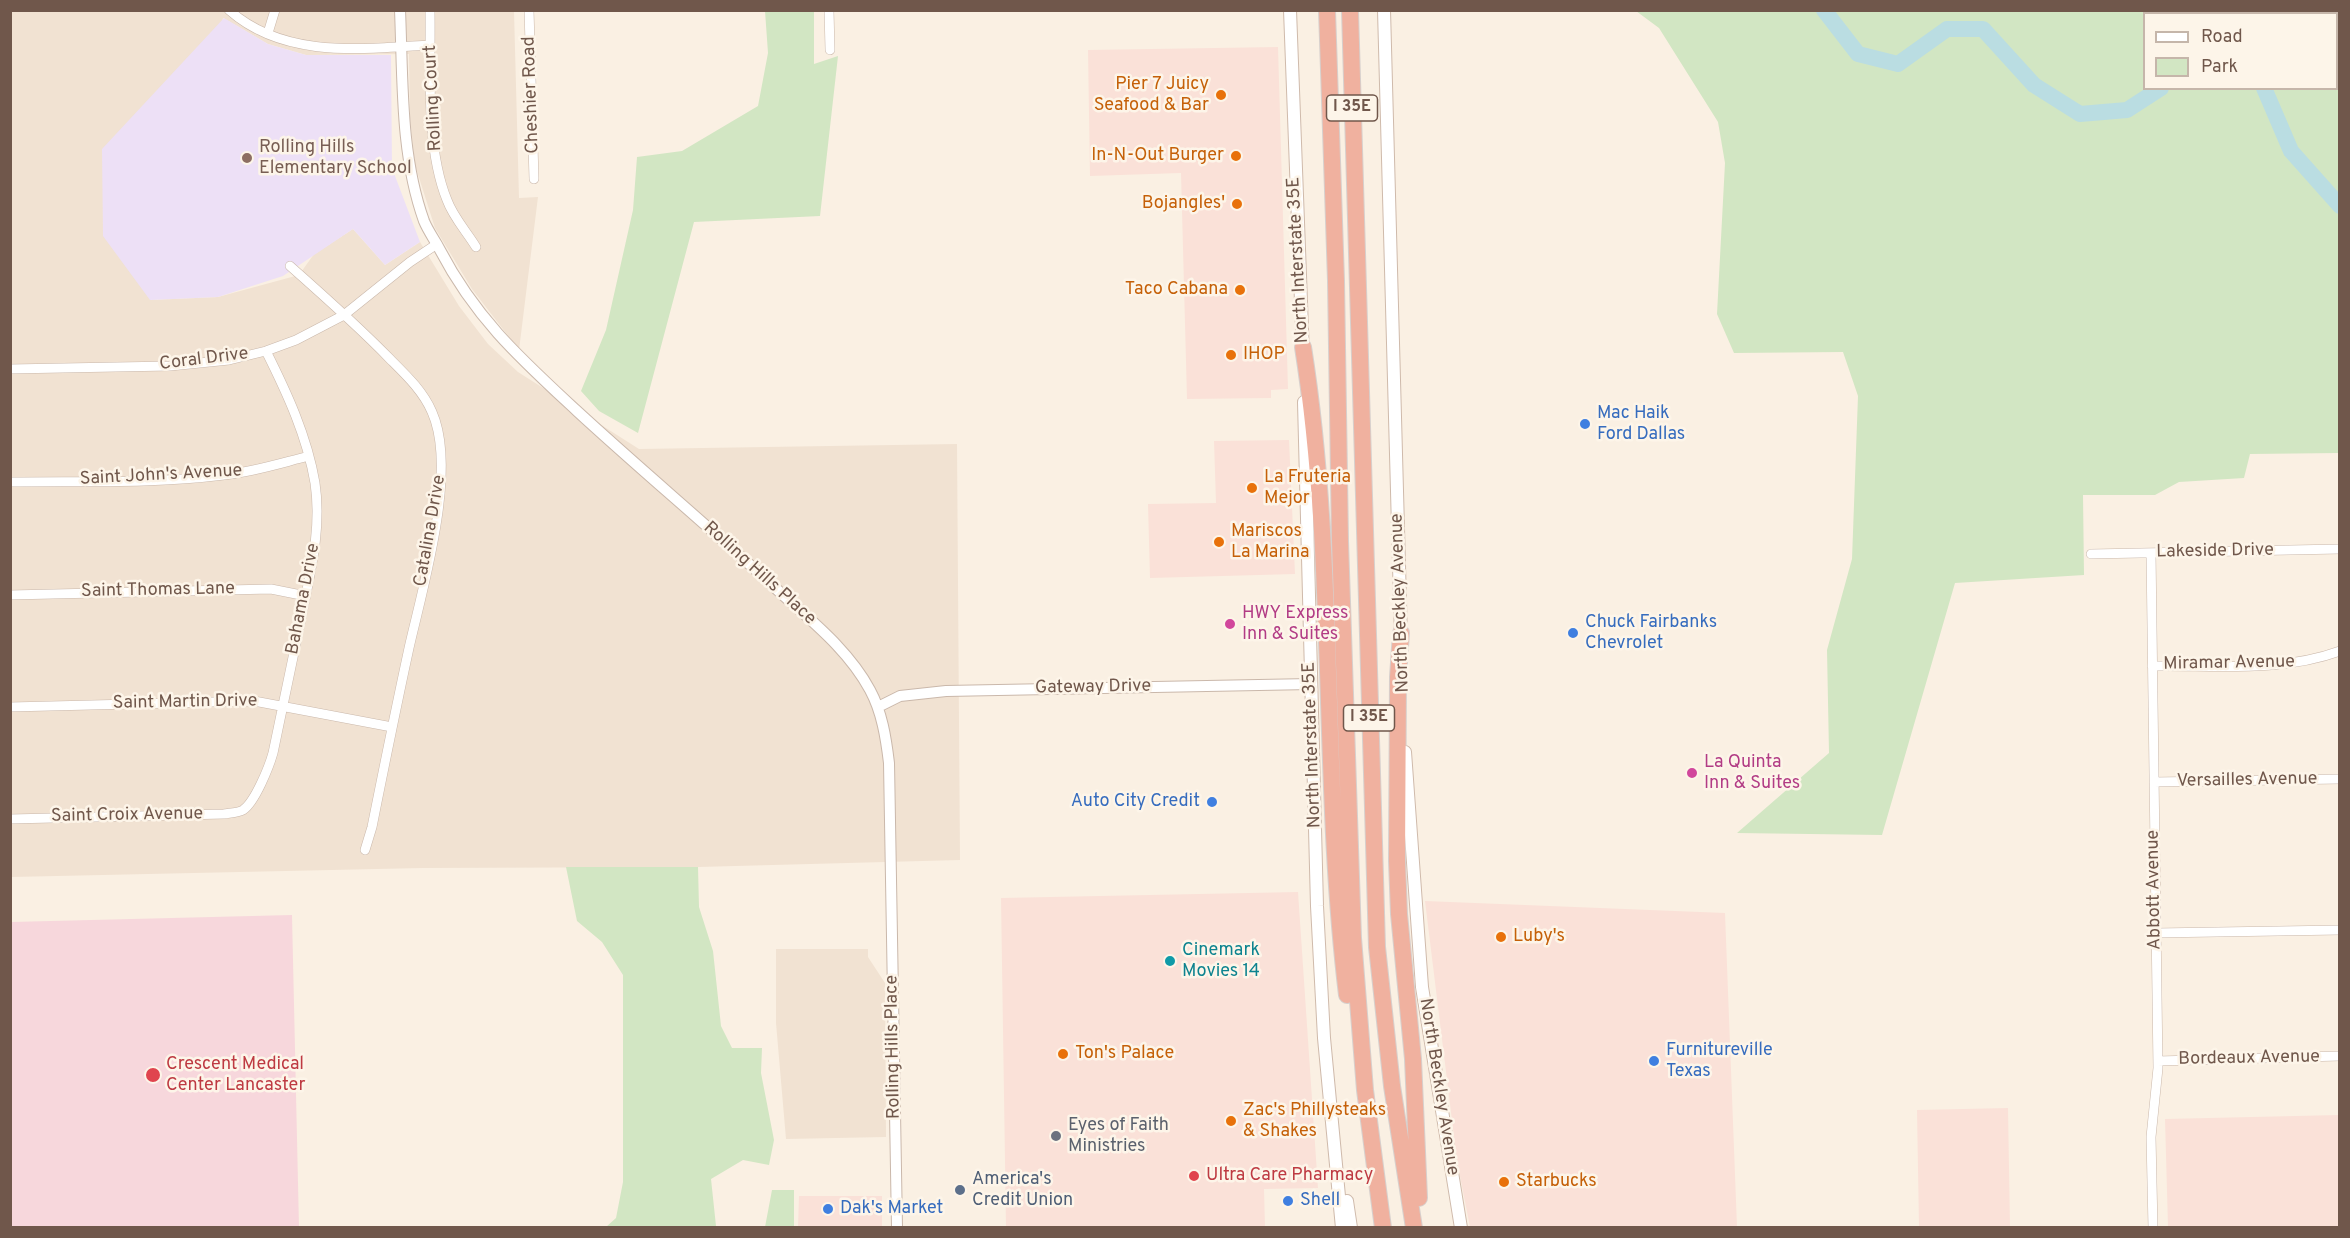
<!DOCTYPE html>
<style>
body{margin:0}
#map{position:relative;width:2350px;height:1238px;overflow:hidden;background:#faf0e3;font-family:Overpass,sans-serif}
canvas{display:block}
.frame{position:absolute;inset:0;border:12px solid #70574b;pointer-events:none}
.legend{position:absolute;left:2143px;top:12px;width:195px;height:78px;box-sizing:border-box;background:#fdf5e9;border:2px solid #c5b6aa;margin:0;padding:8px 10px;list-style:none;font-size:18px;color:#70574b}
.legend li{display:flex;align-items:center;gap:12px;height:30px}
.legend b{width:30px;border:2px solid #c5b6aa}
</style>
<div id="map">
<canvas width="2350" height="1238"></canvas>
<div class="frame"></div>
<ul class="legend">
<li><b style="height:8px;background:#fff"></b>Road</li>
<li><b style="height:16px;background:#d2e6c3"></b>Park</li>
</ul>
</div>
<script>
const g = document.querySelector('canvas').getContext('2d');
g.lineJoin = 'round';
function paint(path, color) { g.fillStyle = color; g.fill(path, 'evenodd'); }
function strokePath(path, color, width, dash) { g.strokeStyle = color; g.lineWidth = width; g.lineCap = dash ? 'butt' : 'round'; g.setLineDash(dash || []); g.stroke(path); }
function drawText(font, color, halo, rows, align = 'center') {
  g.font = font + ' Overpass,sans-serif'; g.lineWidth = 5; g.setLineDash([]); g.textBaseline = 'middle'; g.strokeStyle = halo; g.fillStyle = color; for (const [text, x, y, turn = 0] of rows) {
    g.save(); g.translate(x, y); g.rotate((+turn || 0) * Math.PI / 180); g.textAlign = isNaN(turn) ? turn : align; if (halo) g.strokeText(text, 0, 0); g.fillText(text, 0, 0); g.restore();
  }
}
paint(new Path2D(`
 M10,11h504l5,187 19,-1 -19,153 -47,-61 -37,-61 -20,-63 -5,-47 -1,-64 -103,1 -38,-11 -45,-26 -72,282 67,-3 81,-22 15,-21 39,-25 32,36 35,-23 39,64 29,38 30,28 121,77 318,-5 3,416 -262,7 -275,1 -412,9z
 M776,949h92v8l17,26 1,154 -100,2 -10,-116z`), '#f1e2d2');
paint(new Path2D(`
 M1278,47l10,342 -17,1v8l-84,1 -6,-226 -91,3 -2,-126z
 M1289,440l6,134 -145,4 -2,-74 68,-1 -2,-62z
 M1298,892l20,296 -54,1 1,38h-259l-5,-329z
 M1425,901l300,12 12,314h-267l-13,-66z
 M2008,1108l2,119h-91l-2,-117z
 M2339,1115v112h-171l-3,-108z
 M799,1196h83v31h-84z`), '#fae1d8');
paint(new Path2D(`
 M224,18l44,26 38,11h85l1,113 28,74 -35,23 -32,-36 -70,47 -65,21 -68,3 -47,-64 -1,-87z`), '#ede0f6');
paint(new Path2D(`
 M292,915l7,312h-288v-305z`), '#f7d7dc');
paint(new Path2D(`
 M765,11h49v53l24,-8 -18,160 -126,6 -56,211 -39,-22 -18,-20 25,-61 27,-120 4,-53 45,-6 76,-45 10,-53z
 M1636,11h654l1,2 -147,1v74h193l2,3v362l-89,1 -6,24 -65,4 -24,13h-72l1,80 -129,8 -73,252 -145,-2 92,-80 -2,-103 25,-91 6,-163 -15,-44 -109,1 -17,-39 8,-151 -7,-41 -59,-94z
 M566,867h132l1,40 14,44 8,75 11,22h30l-1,25 13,67 -5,25 -26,-5 -32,19 5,47 21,1h-131l10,-9 7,-36v-207l-21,-33 -25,-21z
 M772,1190h22v37h-29z`), '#d2e6c3');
strokePath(new Path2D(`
 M1824,10l34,44 40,10 49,-35h36l51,56 46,29 47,-4 34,-22
 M2264,88l27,63 49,55`), '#badde2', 16);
const minor = new Path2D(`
 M229,10c55,49 133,39 201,35
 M430,10c1,58 -5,136 17,190 6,17 20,32 29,47
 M529,10l5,169
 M829,10l1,40
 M268,33l7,-23
 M290,266c34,30 68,60 100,93 16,16 33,32 42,53 26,58 -9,174 -23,236 -13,60 -25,119 -37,179l-7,23
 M10,369l160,-3 59,-6 37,-9 30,-11 48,-25 66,-53 27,-18
 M10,482c71,-1 143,2 214,-7 29,-3 57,-12 85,-19
 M2151,553l7,515 -7,69 2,91
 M2091,554l249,-5
 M10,595l261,-6 35,7
 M2152,666c62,-1 128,7 188,-15
 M10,707l244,-6 138,26
 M2154,782l186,-3
 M10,819l214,-5c5,-1 14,-1 19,-4 12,-8 26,-43 30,-57 9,-45 19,-89 28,-134 9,-46 21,-89 14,-136 -8,-47 -28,-90 -49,-132
 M2156,933l184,-3
 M2158,1061l182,-5`);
const tertiary = new Path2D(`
 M400,10c3,70 0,144 24,211 4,10 11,19 16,29 36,69 81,109 137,161 64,59 130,114 194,173 35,33 76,63 99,106 12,22 16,48 19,73l8,465
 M878,707l22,-11 46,-5 365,-7`);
const secondary = new Path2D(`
 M1290,10l13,345
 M1384,10l17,629
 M1304,402l13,504 7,132 18,190
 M1405,752l17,235 39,241
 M1347,1201l4,27`);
const motorway = new Path2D(`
 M1327,10l9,271 4,260 13,397 12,152 18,138
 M1350,10l27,937 15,139 22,142
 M1303,347c34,214 18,433 44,648
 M1401,633l-3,44 -1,184 2,53 14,145 6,139`);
strokePath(minor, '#cab8ab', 10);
strokePath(tertiary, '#cab8ab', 12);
strokePath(secondary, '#cfbaab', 14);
strokePath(motorway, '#d7d0cd', 18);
strokePath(minor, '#fff', 9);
strokePath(tertiary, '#fff', 10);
strokePath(secondary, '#fff', 12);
strokePath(motorway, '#f0b19f', 16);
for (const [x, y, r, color] of [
 [1221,95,6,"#e8710a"],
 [1236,156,6,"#e8710a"],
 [247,158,6,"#8d6e63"],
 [1237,204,6,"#e8710a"],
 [1240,290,6,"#e8710a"],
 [1231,355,6,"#e8710a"],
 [1585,424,6,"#3f7fe0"],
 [1252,488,6,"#e8710a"],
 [1219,542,6,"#e8710a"],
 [1230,624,6,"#d1479c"],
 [1573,633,6,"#3f7fe0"],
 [1692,773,6,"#d1479c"],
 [1212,802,6,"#3f7fe0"],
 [1501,937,6,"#e8710a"],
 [1170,961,6,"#0f9aa8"],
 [1063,1054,6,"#e8710a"],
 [1654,1061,6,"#3f7fe0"],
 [153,1075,8,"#e0444e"],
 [1231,1121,6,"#e8710a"],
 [1056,1136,6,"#6b7280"],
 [1194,1176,6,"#e0444e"],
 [1504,1182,6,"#e8710a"],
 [960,1190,6,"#5c6f8a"],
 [1288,1201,6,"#3f7fe0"],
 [828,1209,6,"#3f7fe0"]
]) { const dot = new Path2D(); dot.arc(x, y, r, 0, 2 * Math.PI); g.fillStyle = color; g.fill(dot); strokePath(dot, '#fdf5e9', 2); }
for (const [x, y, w] of [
 [1352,108,51],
 [1369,718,51]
]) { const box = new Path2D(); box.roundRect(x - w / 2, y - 13, w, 26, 4.5); g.fillStyle = '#fdf5e9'; g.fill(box); strokePath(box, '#70574b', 1.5); }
drawText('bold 16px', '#70574b', null, [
 ["I 35E",1352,108],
 ["I 35E",1369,718]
]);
drawText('18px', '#c56008', '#fdf5e9', [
 ["Pier 7 Juicy",1209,85,"right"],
 ["Seafood & Bar",1209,106,"right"],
 ["In-N-Out Burger",1224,156,"right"],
 ["Bojangles'",1225,204,"right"],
 ["Taco Cabana",1228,290,"right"],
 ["IHOP",1243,355],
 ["La Fruteria",1264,478],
 ["Mejor",1264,499],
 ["Mariscos",1231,532],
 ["La Marina",1231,553],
 ["Luby's",1513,937],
 ["Ton's Palace",1075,1054],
 ["Zac's Phillysteaks",1243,1111],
 ["& Shakes",1243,1132],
 ["Starbucks",1516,1182]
], 'left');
drawText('18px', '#70574b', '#fdf5e9', [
 ["Cheshier Road",532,95,-92],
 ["Rolling Court",434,98,-93],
 ["North Interstate 35E",1299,260,-93],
 ["Coral Drive",204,360,-7],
 ["Saint John's Avenue",161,476,-3],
 ["Catalina Drive",431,531,-80],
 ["Lakeside Drive",2215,552,-1],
 ["Rolling Hills Place",759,574,42],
 ["Saint Thomas Lane",158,591,-1],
 ["Bahama Drive",304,599,-79],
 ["North Beckley Avenue",1401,603,-92],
 ["Miramar Avenue",2229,664,-1],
 ["Gateway Drive",1093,688,-1],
 ["Saint Martin Drive",185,703,-1],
 ["North Interstate 35E",1313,745,-92],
 ["Versailles Avenue",2247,781,-1],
 ["Saint Croix Avenue",127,816,-1],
 ["Abbott Avenue",2155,890,-91],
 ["Rolling Hills Place",894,1047,-91],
 ["Bordeaux Avenue",2249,1059,-1],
 ["North Beckley Avenue",1438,1087,81]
]);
drawText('18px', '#785e54', '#fdf5e9', [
 ["Rolling Hills",259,148],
 ["Elementary School",259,169]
], 'left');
drawText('18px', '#366cbe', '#fdf5e9', [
 ["Mac Haik",1597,414],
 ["Ford Dallas",1597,435],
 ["Chuck Fairbanks",1585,623],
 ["Chevrolet",1585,644],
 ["Auto City Credit",1200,802,"right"],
 ["Furnitureville",1666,1051],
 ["Texas",1666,1072],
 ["Shell",1300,1201],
 ["Dak's Market",840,1209]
], 'left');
drawText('18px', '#b23c85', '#fdf5e9', [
 ["HWY Express",1242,614],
 ["Inn & Suites",1242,635],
 ["La Quinta",1704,763],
 ["Inn & Suites",1704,784]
], 'left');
drawText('18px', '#0d838f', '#fdf5e9', [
 ["Cinemark",1182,951],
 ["Movies 14",1182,972]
], 'left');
drawText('18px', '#be3a42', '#fdf5e9', [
 ["Crescent Medical",166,1065],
 ["Center Lancaster",166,1086],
 ["Ultra Care Pharmacy",1206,1176]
], 'left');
drawText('18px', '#5b616d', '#fdf5e9', [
 ["Eyes of Faith",1068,1126],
 ["Ministries",1068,1147]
], 'left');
drawText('18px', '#4e5e75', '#fdf5e9', [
 ["America's",972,1180],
 ["Credit Union",972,1201]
], 'left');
</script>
